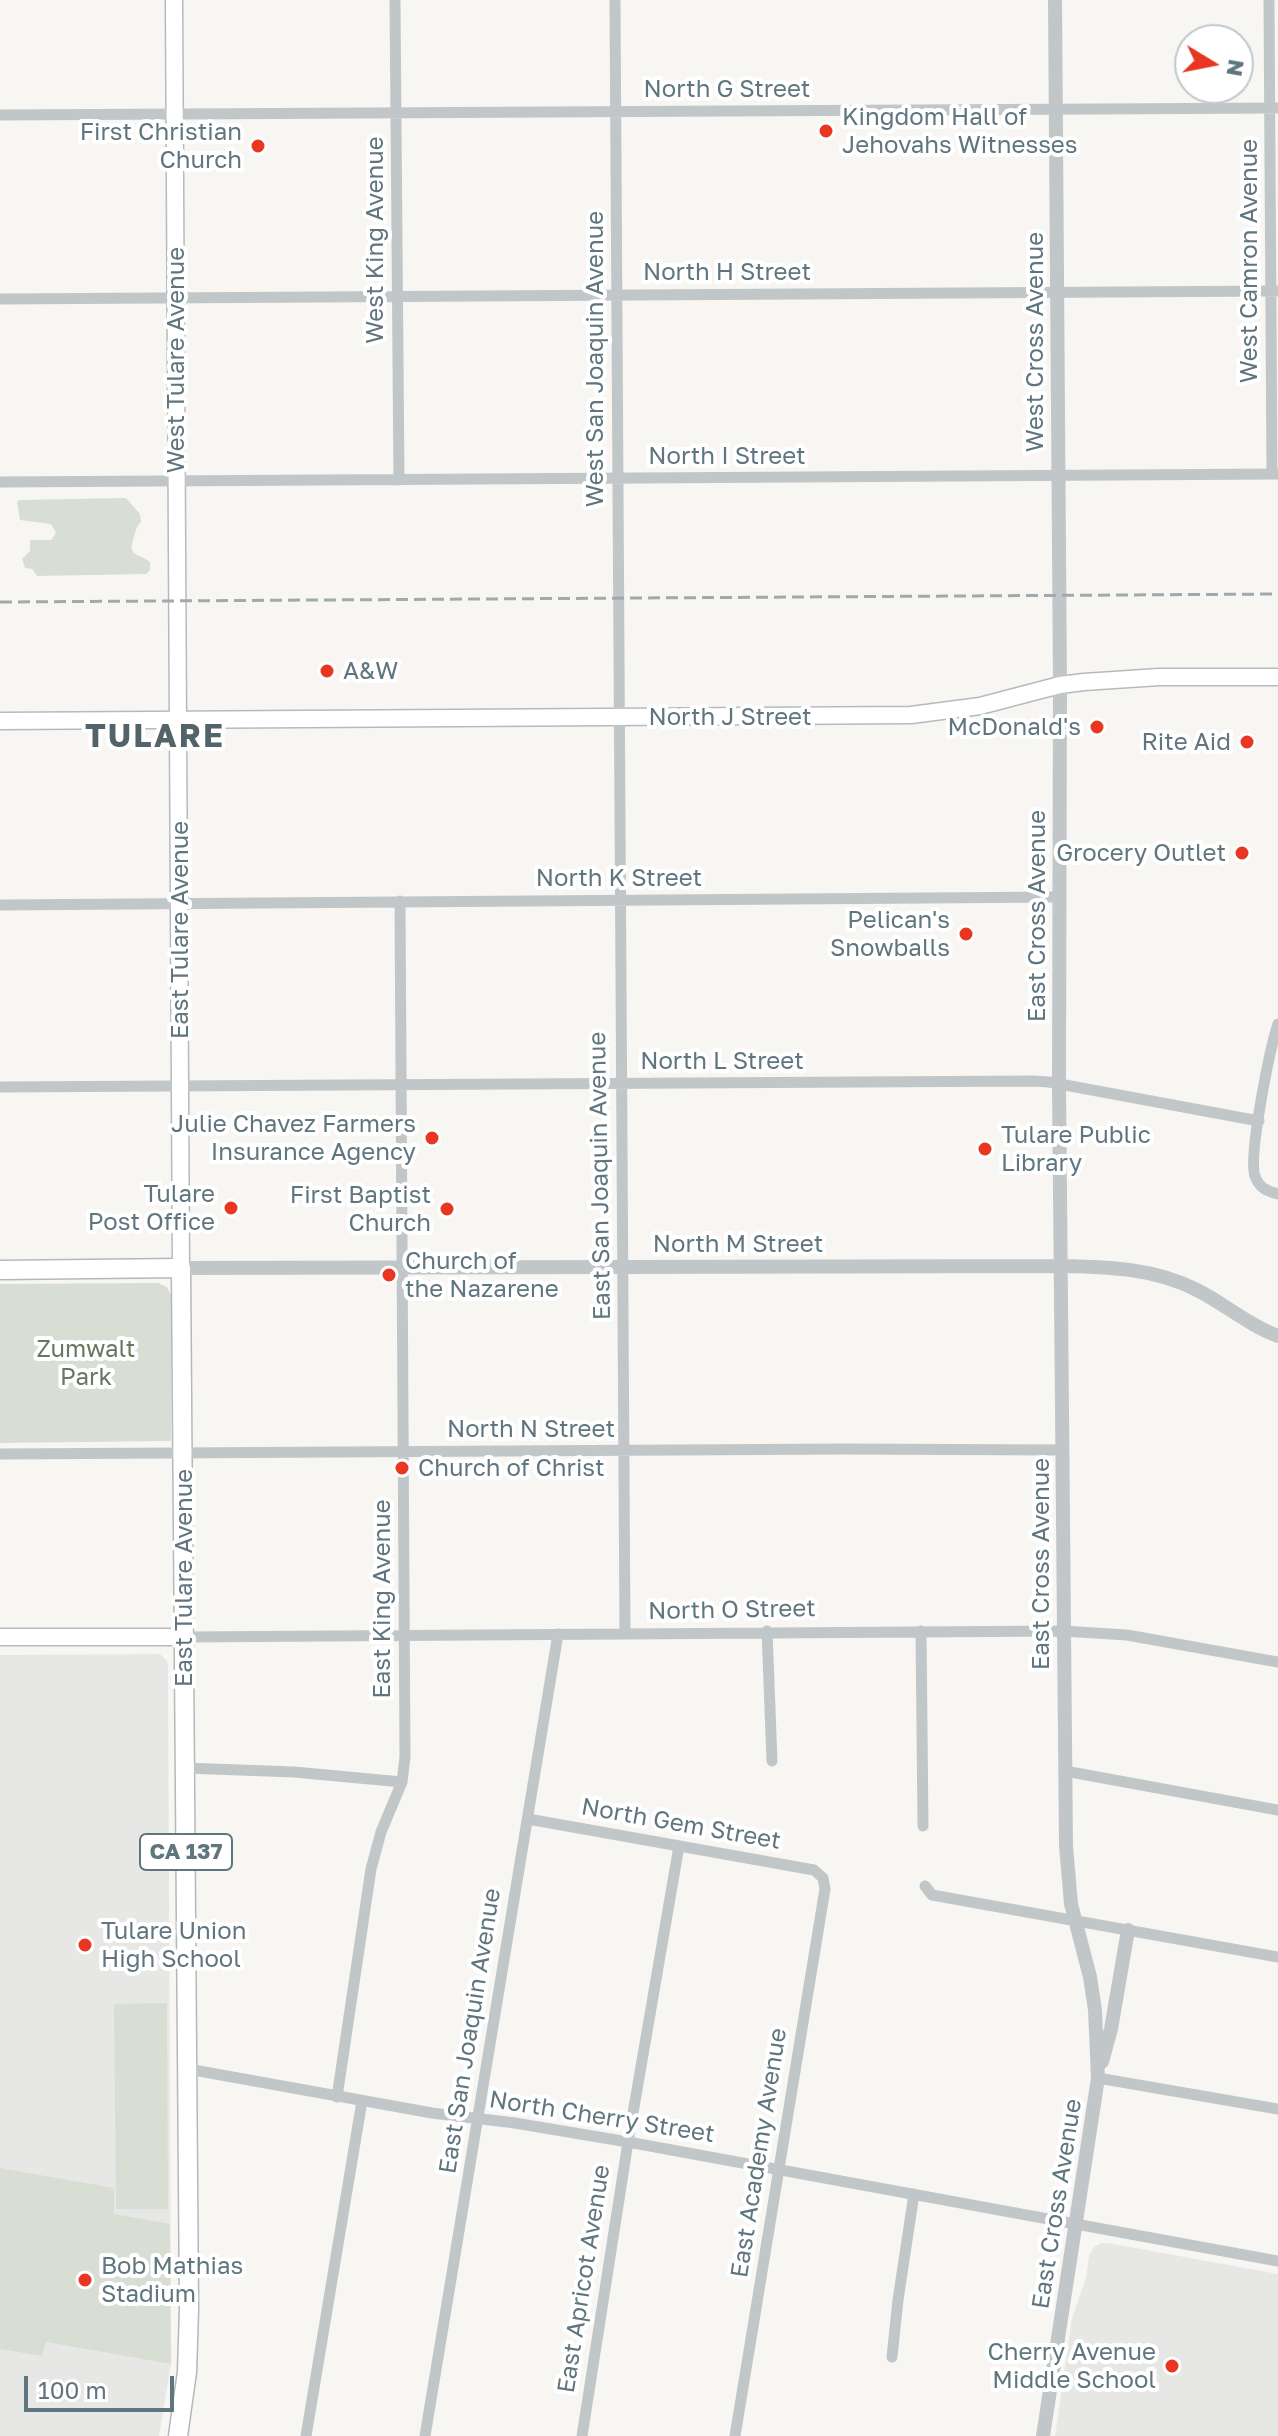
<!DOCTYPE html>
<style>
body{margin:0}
#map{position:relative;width:1278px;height:2436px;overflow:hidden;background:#f7f6f3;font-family:"Golos Text",sans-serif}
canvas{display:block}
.north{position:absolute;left:1174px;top:24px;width:80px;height:80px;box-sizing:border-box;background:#fff;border:2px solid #bfc8cc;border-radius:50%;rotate:100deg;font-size:22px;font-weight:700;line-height:32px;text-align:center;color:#60767f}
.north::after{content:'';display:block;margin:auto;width:28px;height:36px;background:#e83621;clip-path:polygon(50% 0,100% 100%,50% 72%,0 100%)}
.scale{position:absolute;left:24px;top:2376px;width:150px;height:36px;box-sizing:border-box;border:4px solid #60767f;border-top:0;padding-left:10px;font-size:24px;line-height:28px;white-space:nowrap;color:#60767f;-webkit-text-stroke:6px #fff;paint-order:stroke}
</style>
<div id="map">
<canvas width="1278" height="2436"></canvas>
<div class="north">N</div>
<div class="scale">100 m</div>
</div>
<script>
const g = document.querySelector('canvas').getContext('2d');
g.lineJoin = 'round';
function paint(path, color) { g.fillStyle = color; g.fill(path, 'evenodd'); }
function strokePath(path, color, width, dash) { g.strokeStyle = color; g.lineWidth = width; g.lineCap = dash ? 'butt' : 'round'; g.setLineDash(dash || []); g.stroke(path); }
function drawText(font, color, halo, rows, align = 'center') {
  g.font = font + ' "Golos Text",sans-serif'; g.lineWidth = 8; g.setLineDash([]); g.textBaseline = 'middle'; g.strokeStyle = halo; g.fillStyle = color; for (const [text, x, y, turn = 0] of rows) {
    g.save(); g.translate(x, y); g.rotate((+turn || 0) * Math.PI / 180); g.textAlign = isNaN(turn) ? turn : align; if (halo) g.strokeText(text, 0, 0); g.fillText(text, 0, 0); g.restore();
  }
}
paint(new Path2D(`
 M160,1654l7,7 1,5 3,671v27l-12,72h-159v-781z
 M1101,2243h7l170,31v162h-223l17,-118 14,-40 3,-22 5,-9z`), '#e7e8e6');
paint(new Path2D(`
 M126,498l14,16 1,8c-6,6 -5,10 -8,18 -5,17 6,13 17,22v8l-4,4 -109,2 -5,-7 -7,-1 -3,-9 8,-8v-11h21l5,-7 -5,-9 -31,-4 -3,-18 3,-2z
 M158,1283l9,4 4,8v146l-171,2v-159z
 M167,2003l1,206h-52l-2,-205z
 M0,2168l114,20v26l56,10 1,140 -125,-22 -4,14 -42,-7z`), '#d9ded4');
const secondary = new Path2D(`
 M174,0l7,1268
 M0,721l911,-6 69,-9 80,-21 24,-3 75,-5h119
 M0,1637h184`);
const primary = new Path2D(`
 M0,1270l181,-2 8,1041 -2,63 -9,64`);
strokePath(secondary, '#b4bbbe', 19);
strokePath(primary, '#b2b9bc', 21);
strokePath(new Path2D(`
 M395,0l4,480
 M615,0l10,1634
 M1269,0l3,474
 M0,115l1278,-7
 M0,299l1278,-8
 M0,482l1278,-8
 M0,905l1058,-8
 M1278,1024c-8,24 -30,132 -23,152 4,12 12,15 23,18
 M0,1087l1033,-6 16,1 210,39
 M0,1454l843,-5 219,1
 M767,1631l5,130
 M921,1631l2,195
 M184,1637l879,-6 64,4 151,27
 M185,1768l109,4 108,10
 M1065,1771l213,39
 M528,1819l286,51 9,8 2,11 -90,547
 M925,1886l7,9 346,62
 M188,2069l244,44 83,10 113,19 650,119
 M1098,2078l180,31
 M337,2097l34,-228 10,-37 21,-50 3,-25 -5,-856
 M892,2357l6,-57 16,-106
 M306,2436l56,-335
 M425,2436l133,-802
 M582,2436l46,-294 51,-296`), '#c1c7c9', 11);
strokePath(new Path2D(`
 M181,1268l881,-2c47,1 92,2 135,24 28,14 51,35 81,46
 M1102,2062l9,-33 17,-99
 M1043,2436l55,-358 -3,-68 -5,-33 -19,-73 -5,-58 -7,-762 1,-399 -5,-685`), '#c1c7c9', 14);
strokePath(secondary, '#fff', 16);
strokePath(primary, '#fff', 18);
strokePath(new Path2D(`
 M0,602l1278,-8`), '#a0a9ad', 3, [12, 6]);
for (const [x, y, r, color] of [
 [826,131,8,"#e83621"],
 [258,146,8,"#e83621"],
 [327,671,8,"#e83621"],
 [1097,727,8,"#e83621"],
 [1247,742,8,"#e83621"],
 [1242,853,8,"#e83621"],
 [966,934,8,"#e83621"],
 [432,1138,8,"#e83621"],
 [985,1149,8,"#e83621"],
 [231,1208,8,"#e83621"],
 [447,1209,8,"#e83621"],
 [389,1275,8,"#e83621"],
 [402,1468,8,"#e83621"],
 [85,1945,8,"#e83621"],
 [85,2280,8,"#e83621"],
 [1172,2366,8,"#e83621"]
]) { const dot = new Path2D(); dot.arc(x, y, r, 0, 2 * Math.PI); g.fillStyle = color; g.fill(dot); strokePath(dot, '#fff', 3); }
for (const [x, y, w] of [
 [186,1852,92]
]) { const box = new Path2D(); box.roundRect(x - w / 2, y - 18, w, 36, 6); g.fillStyle = '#fff'; g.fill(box); strokePath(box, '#60767f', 2); }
drawText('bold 22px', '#60767f', null, [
 ["CA 137",186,1852]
]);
drawText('24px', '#60767f', '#fff', [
 ["North G Street",727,89],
 ["West King Avenue",375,240,-90],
 ["West Camron Avenue",1249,261,-90],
 ["North H Street",727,272],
 ["West Cross Avenue",1035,342,-90],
 ["West San Joaquin Avenue",595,359,-90],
 ["West Tulare Avenue",176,360,-90],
 ["North I Street",727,456],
 ["North J Street",730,717],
 ["North K Street",619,878],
 ["East Cross Avenue",1037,916,-90],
 ["East Tulare Avenue",180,930,-90],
 ["North L Street",722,1061],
 ["East San Joaquin Avenue",600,1176,-91],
 ["North M Street",738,1244],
 ["North N Street",531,1429],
 ["East Cross Avenue",1041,1564,-90],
 ["East Tulare Avenue",184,1578,-90],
 ["East King Avenue",382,1599,-90],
 ["North O Street",732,1610,-1],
 ["North Gem Street",681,1824,10],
 ["East San Joaquin Avenue",470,2031,-81],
 ["North Cherry Street",602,2117,9],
 ["East Academy Avenue",759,2153,-81],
 ["East Cross Avenue",1057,2204,-81],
 ["East Apricot Avenue",584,2279,-81]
]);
drawText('24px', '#60767f', '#fff', [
 ["Kingdom Hall of",842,117,"left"],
 ["Jehovahs Witnesses",842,145,"left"],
 ["First Christian",242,132],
 ["Church",242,160],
 ["A&W",343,671,"left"],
 ["McDonald's",1081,727],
 ["Rite Aid",1231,742],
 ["Grocery Outlet",1226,853],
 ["Pelican's",950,920],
 ["Snowballs",950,948],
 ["Julie Chavez Farmers",416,1124],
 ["Insurance Agency",416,1152],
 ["Tulare Public",1001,1135,"left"],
 ["Library",1001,1163,"left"],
 ["Tulare",215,1194],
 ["Post Office",215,1222],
 ["First Baptist",431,1195],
 ["Church",431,1223],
 ["Church of",405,1261,"left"],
 ["the Nazarene",405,1289,"left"],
 ["Church of Christ",418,1468,"left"],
 ["Tulare Union",101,1931,"left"],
 ["High School",101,1959,"left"],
 ["Bob Mathias",101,2266,"left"],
 ["Stadium",101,2294,"left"],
 ["Cherry Avenue",1156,2352],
 ["Middle School",1156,2380]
], 'right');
drawText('24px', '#677760', '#fff', [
 ["Zumwalt",86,1349],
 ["Park",86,1377]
]);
g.letterSpacing = '2px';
drawText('bold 32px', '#53636a', '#fff', [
 ["TULARE",155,737]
]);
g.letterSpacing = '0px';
</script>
